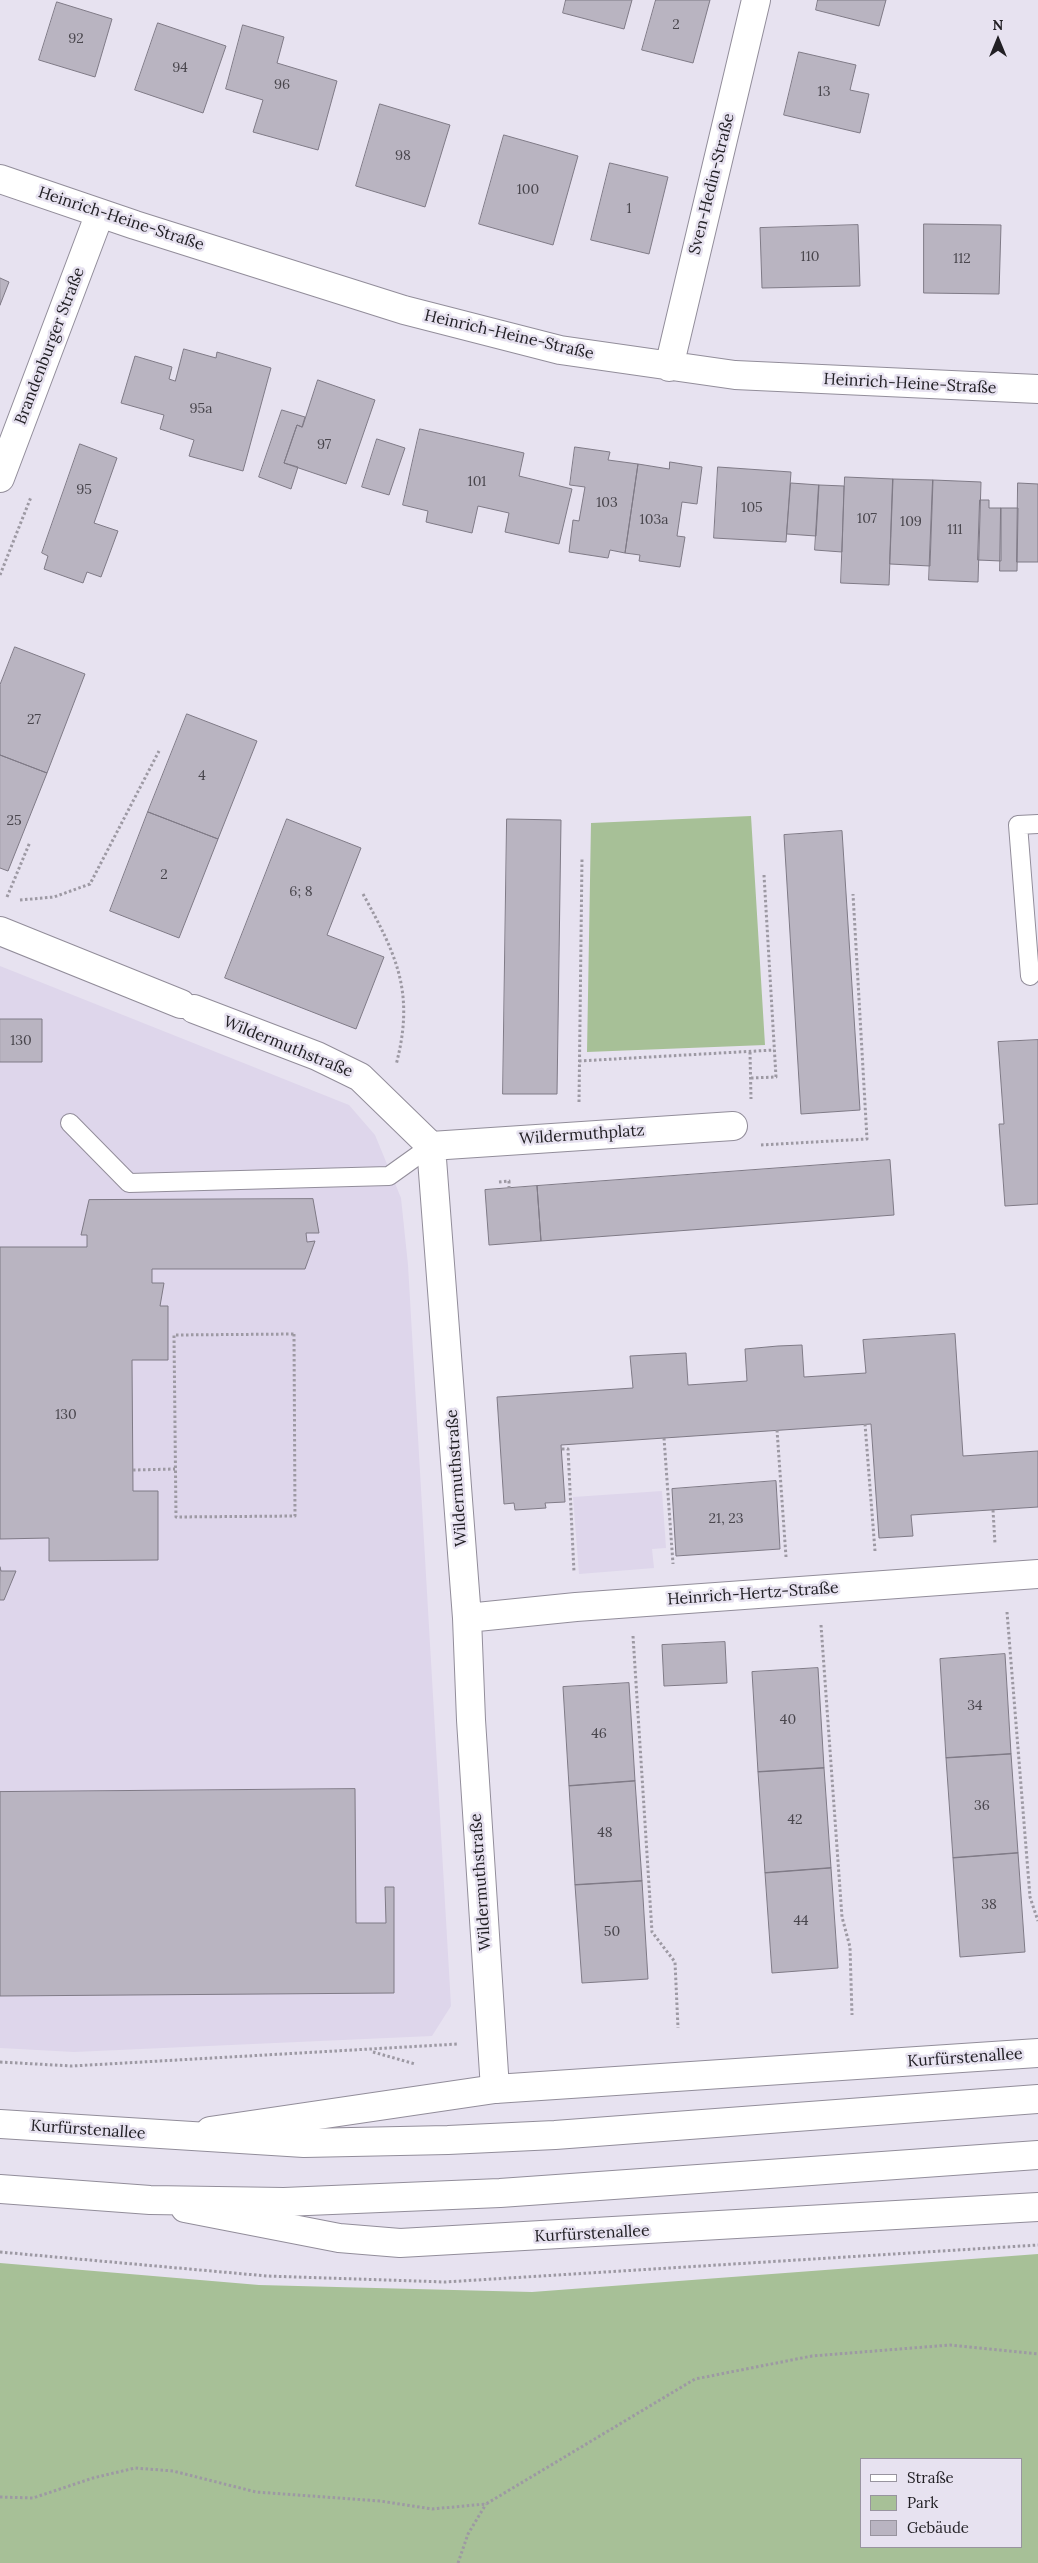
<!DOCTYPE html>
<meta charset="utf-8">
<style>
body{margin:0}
#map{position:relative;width:1038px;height:2563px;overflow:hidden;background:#e7e2f0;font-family:Lora,serif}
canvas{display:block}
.legend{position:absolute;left:860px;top:2458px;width:162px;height:90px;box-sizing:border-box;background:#e7e2f0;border:1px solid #98949f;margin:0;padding:6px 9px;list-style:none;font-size:15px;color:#222025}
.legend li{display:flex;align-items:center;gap:10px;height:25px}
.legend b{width:25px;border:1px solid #98949f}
.north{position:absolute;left:973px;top:15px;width:50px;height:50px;-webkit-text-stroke:4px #e7e2f0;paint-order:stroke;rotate:0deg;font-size:14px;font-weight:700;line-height:20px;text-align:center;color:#222025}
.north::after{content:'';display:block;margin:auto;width:18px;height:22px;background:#222025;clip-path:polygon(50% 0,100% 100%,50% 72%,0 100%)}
</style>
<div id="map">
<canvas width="1038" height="2563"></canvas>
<ul class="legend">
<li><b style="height:6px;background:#fff"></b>Straße</li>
<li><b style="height:14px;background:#a7c097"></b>Park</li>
<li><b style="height:14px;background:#b9b4c1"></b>Gebäude</li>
</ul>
<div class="north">N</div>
</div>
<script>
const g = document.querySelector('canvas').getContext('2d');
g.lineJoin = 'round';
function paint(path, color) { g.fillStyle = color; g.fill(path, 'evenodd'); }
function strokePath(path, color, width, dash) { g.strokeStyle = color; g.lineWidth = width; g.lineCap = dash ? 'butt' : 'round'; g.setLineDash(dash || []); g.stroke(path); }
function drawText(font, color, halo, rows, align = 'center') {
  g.font = font + ' Lora,serif'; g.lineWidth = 5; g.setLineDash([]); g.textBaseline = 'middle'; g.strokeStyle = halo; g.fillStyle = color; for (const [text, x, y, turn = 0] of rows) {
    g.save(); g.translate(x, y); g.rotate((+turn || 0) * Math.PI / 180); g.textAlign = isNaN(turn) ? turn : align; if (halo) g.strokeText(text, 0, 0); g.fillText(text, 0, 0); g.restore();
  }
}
paint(new Path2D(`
 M0,966l349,139 26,30 26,63 7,67 43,741 -19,30 -358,16 -74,-4z
 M662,1491l4,57 -14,1 2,19 -75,6 -6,-77z`), '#ded6eb');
paint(new Path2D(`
 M751,816l14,229 -178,7 4,-229z
 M1038,2254v309h-1038v-300l259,22 273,7zM1022,2459v88h-160v-88z`), '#a7c097');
const building = new Path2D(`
 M566,0h66l-8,29 -61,-16z
 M656,0h54l-17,63 -51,-13z
 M818,0h68l-7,26 -63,-16z
 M57,2l55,17 -17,58 -56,-17z
 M158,23l68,23 -23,67 -68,-23z
 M243,25l41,12 -7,26 60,18 -19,69 -65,-18 10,-32 -37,-11z
 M799,52l57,13 -6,25 19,4 -9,39 -76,-18z
 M380,104l70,21 -25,82 -69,-21z
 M504,135l74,21 -25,89 -74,-21z
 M610,163l58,14 -19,77 -58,-14z
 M924,224l77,1 -2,69 -75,-1z
 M858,225l2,61 -98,2 -2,-60z
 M0,278l9,4 -9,23z
 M184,349l32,9 1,-6 54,16 -28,103 -54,-15 5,-16 -34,-11 4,-14 -43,-12 14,-47 37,11 -3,12 6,2z
 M318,380l57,20 -29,84 -62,-21 13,-38 5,2z
 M282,410l23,7 -3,10 -5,-2 -13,38 14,4 -7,22 -32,-12z
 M420,429l104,24 -5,23 53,13 -13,55 -54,-12 4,-19 -31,-7 -6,27 -46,-11 2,-11 -25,-6z
 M377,439l28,9 -16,47 -27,-8z
 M80,444l37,14 -23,65 24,8 -17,46 -14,-5 -4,11 -39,-14 4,-13 -6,-3z
 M575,447l35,5 -2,8 30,4 -13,89 -15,-3 -2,8 -39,-6 4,-32 6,1 6,-34 -15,-2z
 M670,462l32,5 -5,37 -15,-2 -5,34 8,1 -5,30 -41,-6 1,-6 -15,-2 13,-89 31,5z
 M718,467l73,5 -5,70 -72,-4z
 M845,477l48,2 -4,106 -48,-2z
 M893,479l40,1 -3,86 -40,-2z
 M933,480l48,2 -3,100 -49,-2z
 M791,483l28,2 -3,51 -29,-2z
 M1018,483l20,1v78h-21z
 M819,485l25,1 -2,66 -27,-2z
 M980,500h9v8h12v53l-23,-1z
 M1001,508h17l-1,63h-17z
 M15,647l70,27 -38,99 -47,-18v-70z
 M187,714l70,27 -39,98 -70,-27z
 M0,755l47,18 -39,98 -8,-3z
 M148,812l70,27 -39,99 -69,-27z
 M287,819l74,29 -34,87 57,22 -28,72 -131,-51z
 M507,819l54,1 -4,274h-54z
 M842,831l18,279 -59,4 -17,-279z
 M0,1019h42v43h-42z
 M1038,1040v164l-33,2 -6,-82h5l-6,-82z
 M890,1160l4,55 -353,26 -4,-55z
 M537,1186l4,55 -52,4 -4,-55z
 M313,1199l6,34h-13l1,9 8,-1 -10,28h-153v14h12l-4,23h8v54h-36l1,131h25v69l-109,1v-23l-49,1v-292h87v-12h-6l8,-35z
 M955,1334l8,122 75,-5v56l-127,8 2,21 -34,2 -8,-114 -310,21 4,57 -20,1 1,5 -31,2 -1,-7 -10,1 -7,-107 136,-9 -3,-32 56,-3 2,32 59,-4 -2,-32 33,-3 24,-1 2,32 62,-4 -3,-33z
 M776,1481l4,68 -104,7 -4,-67z
 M0,1567l1,4h15l-12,29h-4z
 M725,1642l2,41 -63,3 -2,-41z
 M1005,1654l6,100 -65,4 -6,-99z
 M818,1668l6,100 -66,4 -6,-100z
 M629,1683l6,98 -66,5 -6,-99z
 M1011,1754l7,99 -65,5 -7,-100z
 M824,1768l7,100 -66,5 -7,-101z
 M635,1781l7,100 -67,4 -6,-99z
 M355,1789l1,134h30l-1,-36h9v106l-394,3v-204z
 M1018,1853l7,99 -65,5 -7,-99z
 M831,1868l7,100 -66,5 -7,-100z
 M642,1881l6,98 -66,4 -7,-98z`);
paint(building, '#b9b4c1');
strokePath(building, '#7f7a86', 1);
const lane = new Path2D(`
 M1030,976l-12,-151 20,-1
 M70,1123l59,60 260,-7 42,-30`);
const street = new Path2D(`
 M0,179l135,46 269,85 156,40 175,25 303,14
 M669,367l87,-367
 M0,478l100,-265
 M0,931l181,73
 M194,1009l123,47 43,21 71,69 36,472 4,102 24,369
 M431,1146l302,-20
 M467,1618l109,-11 462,-33`);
const secondary = new Path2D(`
 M210,2131l285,-42 543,-36
 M185,2208l154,30 61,5 638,-36`);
const primary = new Path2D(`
 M0,2124l304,19 144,-3 107,-5 483,-36
 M0,2189l150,11 134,2 216,-9 538,-38`);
strokePath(lane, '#928d9a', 20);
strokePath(street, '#928d9a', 30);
strokePath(secondary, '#928d9a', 30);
strokePath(primary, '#928d9a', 30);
strokePath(new Path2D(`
 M0,575l31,-78
 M363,894c34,62 52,99 33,171
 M7,897l23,-55
 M20,900l34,-3 36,-13 69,-133
 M750,1052l1,47
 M579,1061l195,-11
 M751,1078l25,-1 -12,-202
 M579,1102l3,-244
 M761,1145l106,-6 -14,-245
 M499,1182l10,-1v7
 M294,1334l1,182 -119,1 -2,-182z
 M865,1424l10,127
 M777,1430l9,127
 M664,1438l9,126
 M562,1449h6l6,123
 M133,1470l42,-1
 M993,1510l2,34
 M1007,1612l23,285 8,24
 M821,1625l21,292 8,30 2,68
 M633,1636l19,296 23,30 3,66
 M373,2052l42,12
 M0,2062l72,4 386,-22
 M0,2252l267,24 178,6 593,-37
 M0,2497l33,1 60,-20 42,-10 38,3 83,21 124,9 52,8 54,-5 209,-125 117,-23 138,-11 88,9
 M458,2563l10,-29 18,-30`), '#9d99a3', 3, [2.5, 2.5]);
strokePath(lane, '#fff', 18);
strokePath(street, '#fff', 28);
strokePath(secondary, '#fff', 28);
strokePath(primary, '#fff', 28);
drawText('14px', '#48454c', null, [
 ["2",676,25],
 ["92",76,39],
 ["94",180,68],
 ["96",282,85],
 ["13",824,92],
 ["98",403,156],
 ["100",528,190],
 ["1",629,209],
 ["110",810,257],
 ["112",962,259],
 ["95a",201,409],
 ["97",324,445],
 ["101",477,482],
 ["95",84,490],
 ["103",607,503],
 ["105",752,508],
 ["107",867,519],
 ["103a",654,520],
 ["109",911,522],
 ["111",955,530],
 ["27",34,720],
 ["4",202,776],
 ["25",14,821],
 ["2",164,875],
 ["6; 8",301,892],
 ["130",21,1041],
 ["130",66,1415],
 ["21, 23",726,1519],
 ["34",975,1706],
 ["40",788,1720],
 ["46",599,1734],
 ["36",982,1806],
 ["42",795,1820],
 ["48",605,1833],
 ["38",989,1905],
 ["44",801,1921],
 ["50",612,1932]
]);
drawText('16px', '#222025', '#e7e2f0', [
 ["Sven-Hedin-Straße",712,184,-76],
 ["Heinrich-Heine-Straße",121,219,18],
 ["Heinrich-Heine-Straße",509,335,13],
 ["Brandenburger Straße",50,346,-69],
 ["Heinrich-Heine-Straße",910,384,3],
 ["Wildermuthstraße",288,1047,22],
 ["Wildermuthplatz",582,1135,-4],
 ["Wildermuthstraße",457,1478,-94],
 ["Heinrich-Hertz-Straße",753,1594,-4],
 ["Wildermuthstraße",481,1882,-94],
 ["Kurfürstenallee",965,2058,-4],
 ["Kurfürstenallee",88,2130,4],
 ["Kurfürstenallee",592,2234,-3]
]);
</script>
